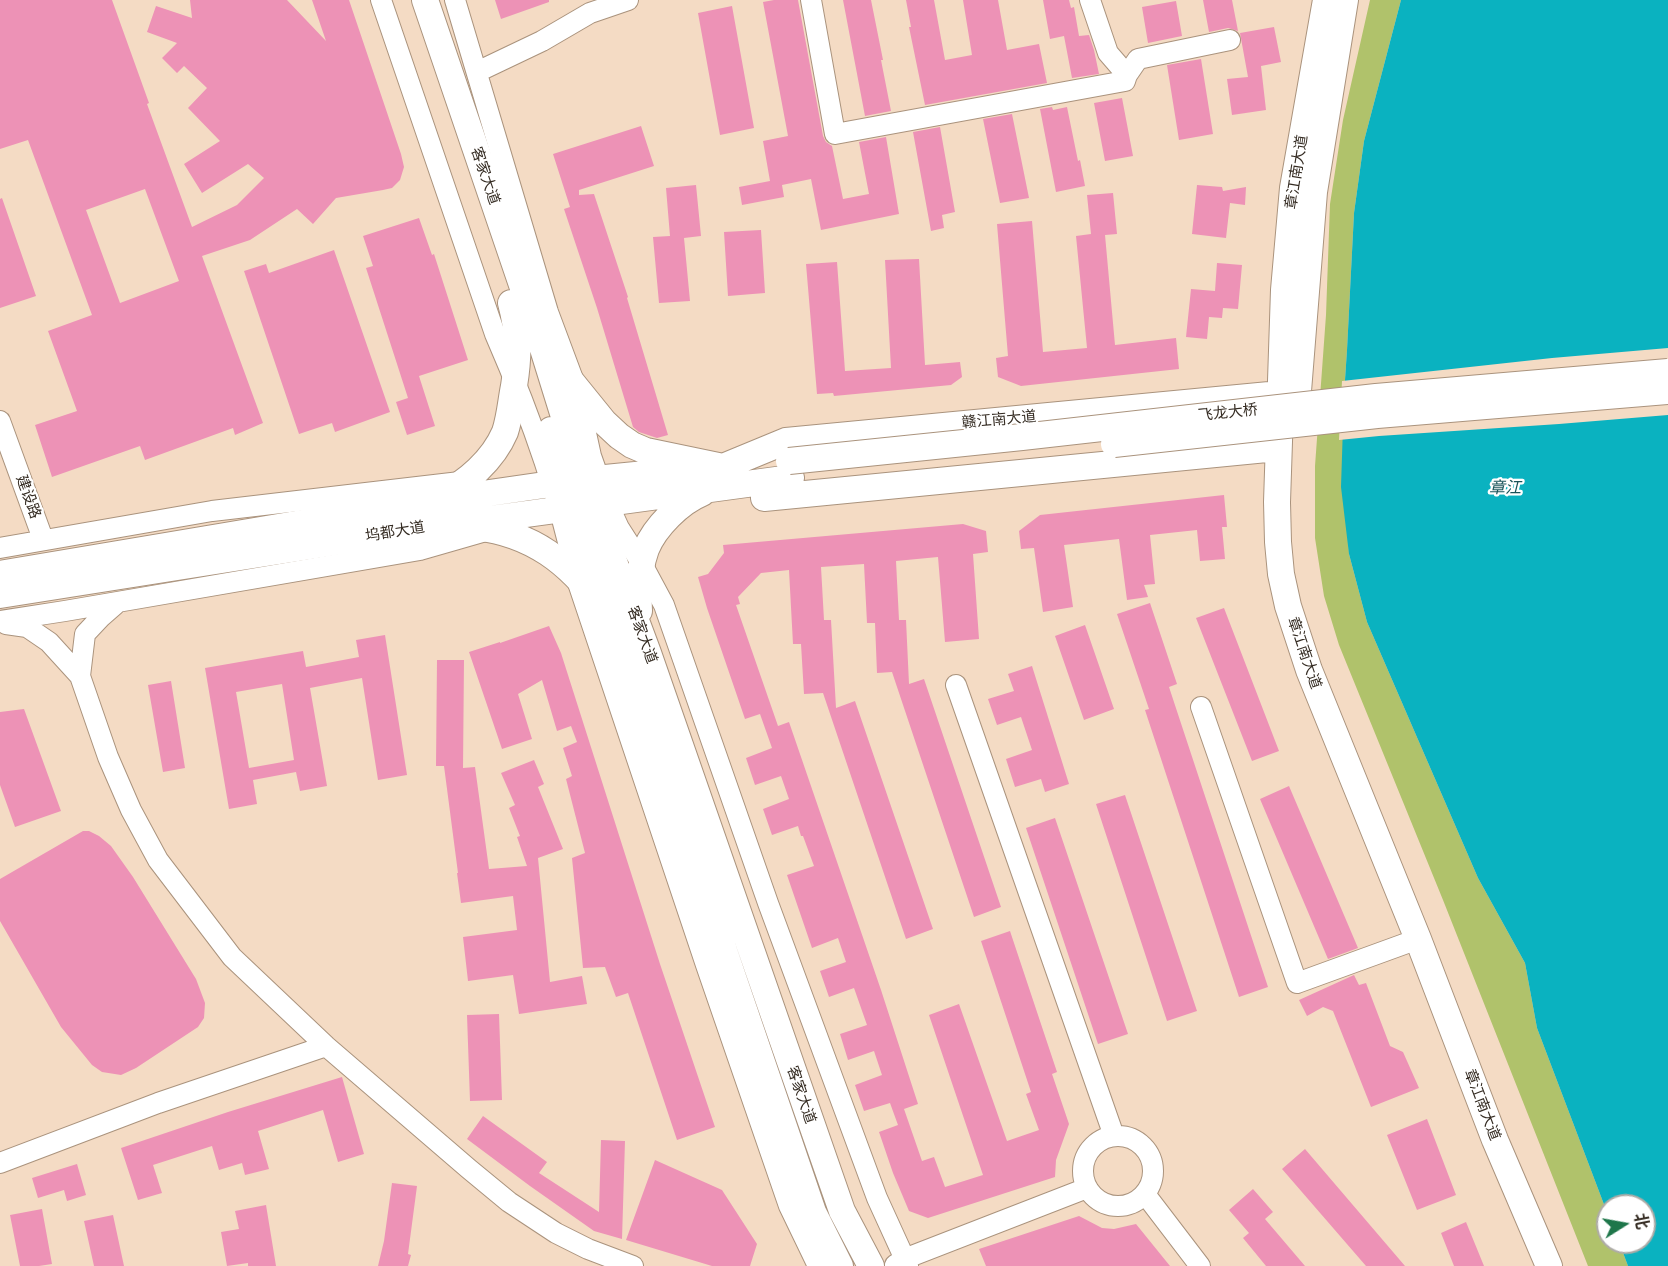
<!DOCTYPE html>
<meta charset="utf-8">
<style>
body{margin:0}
#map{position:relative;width:1668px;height:1266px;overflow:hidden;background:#f4dbc4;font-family:"Noto Sans","Noto Sans SC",sans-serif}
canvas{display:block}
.north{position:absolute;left:1596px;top:1194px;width:60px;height:60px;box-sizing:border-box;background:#fff;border:2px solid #aeaba7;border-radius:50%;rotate:79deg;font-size:16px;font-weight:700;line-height:24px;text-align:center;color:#352c23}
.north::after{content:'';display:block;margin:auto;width:21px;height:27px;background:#1e764a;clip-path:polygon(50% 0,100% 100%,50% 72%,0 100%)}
</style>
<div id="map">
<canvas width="1668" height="1266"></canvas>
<div class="north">北</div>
</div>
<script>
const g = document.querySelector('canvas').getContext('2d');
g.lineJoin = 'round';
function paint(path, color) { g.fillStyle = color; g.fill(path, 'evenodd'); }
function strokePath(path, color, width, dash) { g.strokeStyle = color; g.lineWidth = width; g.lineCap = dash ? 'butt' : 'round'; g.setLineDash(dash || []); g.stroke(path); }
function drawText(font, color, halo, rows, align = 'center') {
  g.font = font + ' "Noto Sans","Noto Sans SC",sans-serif'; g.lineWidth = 4.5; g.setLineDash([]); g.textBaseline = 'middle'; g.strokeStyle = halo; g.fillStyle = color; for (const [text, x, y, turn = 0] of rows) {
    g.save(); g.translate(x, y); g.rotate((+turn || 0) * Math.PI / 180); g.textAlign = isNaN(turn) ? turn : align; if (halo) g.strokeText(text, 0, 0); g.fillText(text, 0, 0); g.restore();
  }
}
paint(new Path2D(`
 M1370,0h31l-37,141 -10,72 -7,137 -3,45 5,159 18,68 111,256 47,85 12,65 71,187v27h11l9,24h-40l-145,-366 -104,-255 -15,-49 -9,-58v-72l11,-151 4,-111 13,-84z`), '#b0c26b');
paint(new Path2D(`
 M1401,0h267v1266h-40l-9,-24h25v-36h-36v9l-71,-187 -12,-65 -47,-85 -111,-256 -18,-68 -8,-67 3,-92 3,-45 7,-137 10,-72z`), '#0ab2c0');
paint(new Path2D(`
 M1668,348v67l-109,9 -180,12 -40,4 3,-59 210,-23z`), '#f4dbc4');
paint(new Path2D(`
 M0,0h112l37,103 -2,1 45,123 45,-22 27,-27 -16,-14 -46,29 -18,-29 36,-23 -32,-33 19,-20 -23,-22 -7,7 -15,-15 15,-15 -30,-11 9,-26 36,12 -2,-18h97l39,41 -14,-41h37l52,154 3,13 -4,13 -8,8 -9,2 -47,8 -23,26 -16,-15 -47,31 -48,16 61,167 -28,12 -2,-7 -88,32 -5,-14 -88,31 -17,-52 42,-14 -29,-80 44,-16 -64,-175 -28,9zM145,189l34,92 -59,22 -34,-93z
 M495,0h54v2l-48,17z
 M774,0h24l25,136 3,6 6,4 11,53 26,-5 -10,-52 27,-5 13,77 -78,16 -10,-51 -29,6 2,12 -42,8 -3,-18 31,-6 -7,-40 25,-5 -25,-134z
 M843,0h28l12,60h-2l10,51 -26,5z
 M906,0h28l11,60 27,-5 -9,-55h35l9,50 32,-6 8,39 -122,22 -16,-78h2z
 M1043,0h26l2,8 3,-1 5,29 10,-1 5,15 5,24 -27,4 -8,-42 -14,3z
 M1203,0h29l6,31 -10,-3 -19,4z
 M1176,1l6,35 -34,7 -6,-36z
 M732,6l22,122 -34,7 -22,-122z
 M1274,27l7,35 -20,4 5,44 -34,5 -5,-36 21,-2 -8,-44z
 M1201,59l12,75 -34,6 -12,-75z
 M1122,98l11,58 -28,5 -11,-58z
 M1052,107l1,3 14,-3 11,54 2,-1 5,26 -29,6 -16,-83z
 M1012,114l17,84 -29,5 -17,-84z
 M641,126l13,40 -75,24v5l15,-1 34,103 -1,1 41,137 -11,3 -18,-6 -6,-5 -36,-119 -33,-99 6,-2 -17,-53z
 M940,127l15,85 -13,3 2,13 -13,3 -18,-99z
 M696,185l5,51 -17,2 6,63 -31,2 -6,-66 17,-1 -4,-48z
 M1197,185l25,2 1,4 23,-4 -1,18 -15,-2 -4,35 -34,-4z
 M1113,193l4,41 -12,1 10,110 61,-7 3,31 -158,17 -23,-9 -2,-19 12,-2 -11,-132 35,-3 11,131 44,-4 -11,-112 15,-2 -4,-39z
 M2,198l34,98 -36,12v-109z
 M419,218l13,37 2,-1 34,106 -49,16 16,50 -28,9 -11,-33 12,-4 -42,-130 7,-2 -10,-30z
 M761,230l4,63 -37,3 -4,-64z
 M334,250l56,162 -55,20 -3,-9 -33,11 -55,-163 22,-7 3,9z
 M919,259l6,106 35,-3 2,15 -11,8 -117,11 -1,-3 -16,1 -11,-130 31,-2 8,109 46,-3 -6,-108z
 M1217,263l25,2 -4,44 -15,-1 -1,10 -13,-1 -2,22 -21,-2 5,-48 24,2z
 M1224,495l3,32h-5l3,32 -25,2 -3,-31 -47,5 5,49 -11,1 4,12 -21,3 -8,-61 -55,6 9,62 -30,5 -9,-64 -13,1 -2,-18 21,-16z
 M963,524l23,7 2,21 -15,2 6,85 -34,3 -7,-85 -42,4 3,59h7l3,64 15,-5 77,228 -27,10 -82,-245 -15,1 -2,-50h-8l-3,-59 -43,3 3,53h7l5,88 19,-7 78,228 -27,10 -83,-246 -19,1 -3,-50h-8l-4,-74 -28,3 -23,24 2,7 -4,1 42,121 11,-4 92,268 37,114 -14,5 18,52 12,-4 11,30 38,-12 -54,-160 30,-11 48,137 32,-11 -13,-36 5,-2 -50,-151 29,-10 47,141 -5,2 17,50 -13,36 -1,17 -127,41 -19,-7 -16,-38 -14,-41 19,-7 -8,-22 -26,8 -9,-26 27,-10 -8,-24 -26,9 -8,-26 27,-9 -13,-37 -25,9 -9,-26 26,-9 -8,-24 -26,10 -25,-73 27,-9 -11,-30h-2l-3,-10 -26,9 -9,-26 26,-10 -8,-23 -26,9 -9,-27 26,-10 -12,-34 -15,5 -38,-111 -9,-31 10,-3 16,-21 -1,-8z
 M1150,603l27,81 -8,3 99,300 -29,10 -94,-287 4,-1 -32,-95z
 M1224,608l55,143 -27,10 -56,-143z
 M1085,625l29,84 -30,11 -29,-84z
 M549,626l12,27 99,311 55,163 -38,13 -49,-147 -12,4 -11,-30 -22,1 -11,-110 13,-5 -19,-74 6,-3 -9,-28 14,-6 -6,-16 -14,5 -15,-51 -24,14 14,45 -30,10 -33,-97 31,-10v1z
 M385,635l22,140 -29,5 -16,-102 -52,10 17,98 -27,5 -4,-19 -43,8 4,24 -28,5 -24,-141 98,-17 3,16 53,-10 -3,-17zM282,684l12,76 -45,8 -13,-76z
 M437,660h27l-1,108 12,-1 14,102 38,-3 -10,-29 3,-1 -11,-28 6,-3 -14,-32 33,-13 10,24 -6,3 25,62 -25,9 12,124 32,-6 5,28 -68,10 -6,-39 -45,6 -5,-44 54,-7 -4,-34 -52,7 -4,-30h1l-14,-107h-8z
 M1032,666l37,118 -24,8 -4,-13 -26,8 -9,-28 26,-9 -11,-33 -24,8 -9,-26 26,-8 -6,-17z
 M171,681l14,87 -22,4 -15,-87z
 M24,709l37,102 -46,16 -15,-42v-73z
 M1289,786l69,162 -30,11 -68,-160z
 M1125,795l72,216 -30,10 -71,-217z
 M1055,818l73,216 -30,10 -72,-216z
 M83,831h6l10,5 12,10 22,31 63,102 9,24 -1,15 -6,9 -62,41 -15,7 -19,-3 -10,-7 -31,-38 -61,-106v-42z
 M1354,975l5,10 7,-2 24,63 13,6 16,36 -48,19 -38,-96 -10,-4 -16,9 -8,-16z
 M499,1014l3,86 -32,1 -3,-86z
 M342,1077l22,77 -26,8 -15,-52 -65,21 11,38 -24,6 -3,-12 -23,7 -7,-24 -59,19 9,28 -24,7 -17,-52 107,-36z
 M483,1116l64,46 -8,11 60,39 2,-72 24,1 -3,98 -28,-8 -64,-45 -63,-47z
 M1427,1119l29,76 -39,15 -30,-75z
 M1305,1149l100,117h-39l-84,-97z
 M655,1160l67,30 35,54 -7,22h-38l-86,-26z
 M77,1164l9,31 -19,6 -3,-11 -26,8 -6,-20z
 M392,1183l25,3 -9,68 3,1 -3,11h-30l6,-25z
 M1253,1189l20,23 -8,7 40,47h-39l-23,-28 6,-5 -20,-23z
 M266,1205l10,61h-28v-3l-21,3 -6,-34 18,-3 -4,-18z
 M42,1209l10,55 -13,2h-19l-10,-51z
 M113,1215l11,51h-30l-10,-45z
 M1079,1216l23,12 12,1 22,-5 34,42h-184l-7,-17z
 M1466,1222l18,44h-30l-13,-33z`), '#ed92b6');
const minor = new Path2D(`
 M381,0l114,334c34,78 64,160 81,243l130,388 83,241 29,60
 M455,0l93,312 28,75 15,69 17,48 11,24 23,36 22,41 104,298 109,295 31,68
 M811,0l24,134 290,-53 2,-6 11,-16 92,-19
 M1090,0l18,53 19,22
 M477,72l65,-31 48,-28 38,-13
 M0,421l43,118
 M0,548l212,-37 248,-29
 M0,621l65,-10 355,-61 73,-21
 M6,624l21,3 22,15 31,34 5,-42 16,-17 16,-14
 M80,676l28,81 23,53 27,50 74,97 94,89 143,123 40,33 47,31 32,16 45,17
 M956,685l158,451
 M1201,707l96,276 121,-44
 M1083 1171a35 35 0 1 1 70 0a35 35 0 1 1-70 0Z
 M0,1163l158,-60 168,-57
 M1145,1194l55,72
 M895,1265l9,-6 183,-71`);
const major = new Path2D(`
 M425,0l110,323 49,158 64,172 194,558 29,55
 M1326,0l-33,188 -9,102 -7,212 1,40 3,32 7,32 21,64 109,269 77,201 54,126
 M554,353l16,27 34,42 15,14 13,9 14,6 77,16 63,-26 494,-47
 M1296,416l18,-224 31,-192
 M551,430l22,78 240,704 27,54
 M440,496c27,-13 53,-36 65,-64 5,-15 6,-31 9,-46 5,-31 5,-53 -3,-83
 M764,498l513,-50
 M477,527c55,7 92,35 124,79
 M0,574l427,-72 138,-20 131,-13
 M0,595l431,-68 360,-49
 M639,611c-1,-20 0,-43 7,-62 9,-22 34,-47 56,-56`);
strokePath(minor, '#aa937d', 22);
strokePath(major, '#aa937d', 28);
strokePath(minor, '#fff', 20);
strokePath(major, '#fff', 26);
const majorBridge = new Path2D(`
 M1114,444l263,-29 291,-24
 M789,461l233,-24 354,-40 292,-25`);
strokePath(majorBridge, '#aa937d', 28, []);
strokePath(majorBridge, '#fff', 26);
drawText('15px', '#352c23', '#fff', [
 ["章江南大道",1297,172,-81],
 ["客家大道",485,176,71],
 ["飞龙大桥",1228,413,-6],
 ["赣江南大道",999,420,-5],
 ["建设路",28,497,70],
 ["坞都大道",395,532,-9],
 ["客家大道",642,635,70],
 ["章江南大道",1304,653,71],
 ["客家大道",801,1095,71],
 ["章江南大道",1482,1105,69]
]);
drawText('italic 16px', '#195359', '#fff', [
 ["章江",1505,488]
]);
</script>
